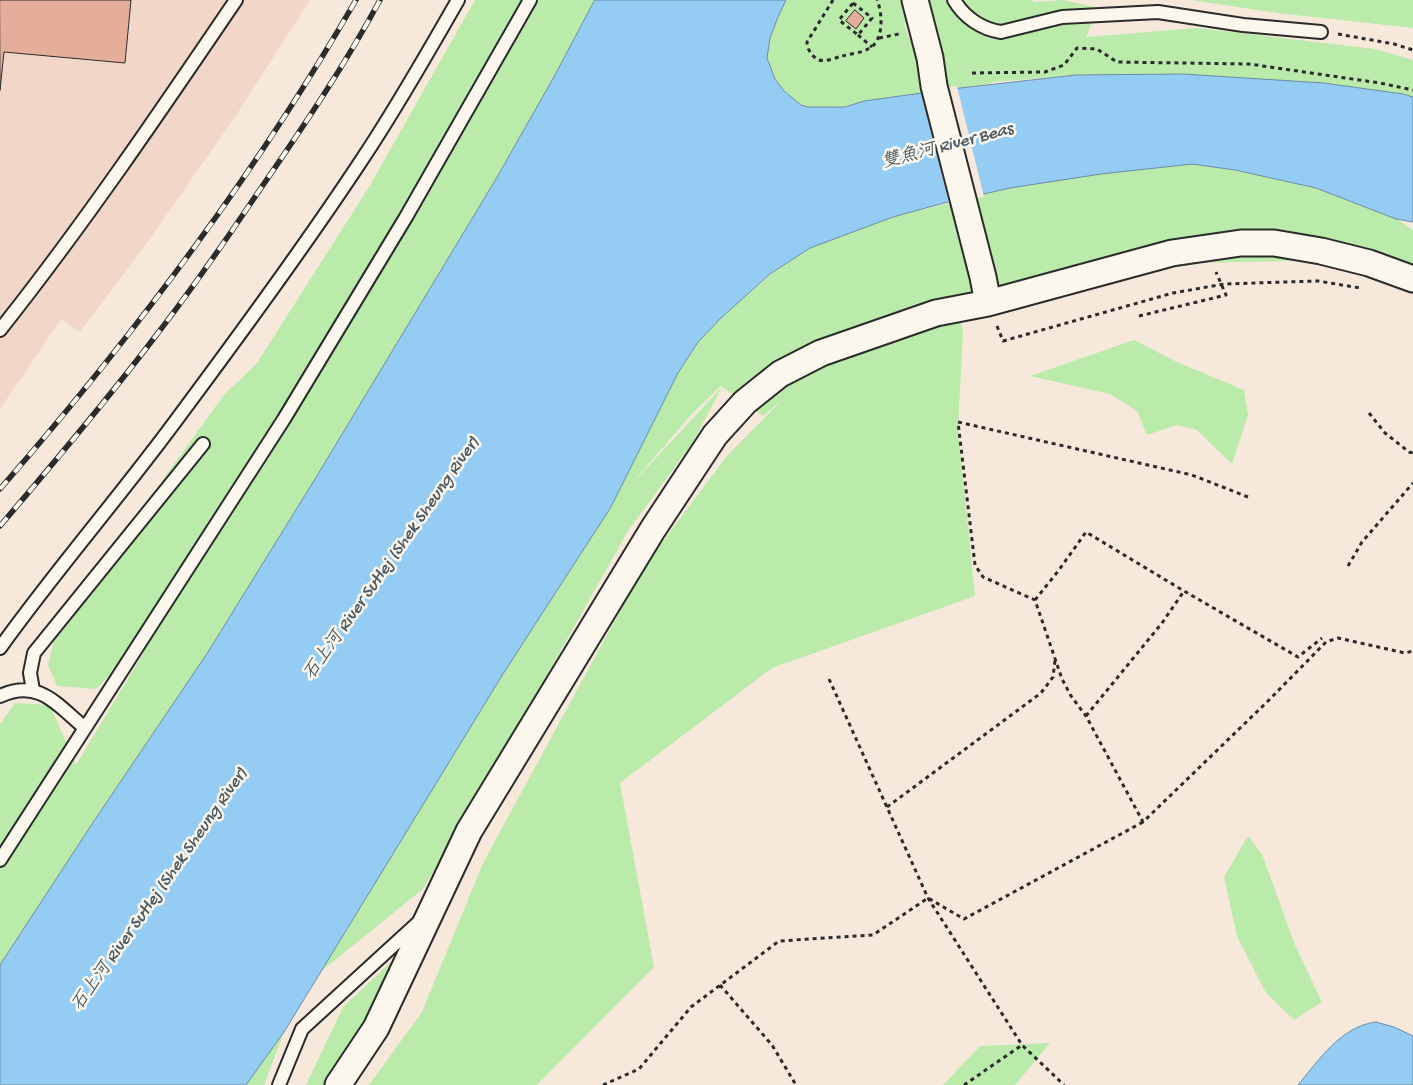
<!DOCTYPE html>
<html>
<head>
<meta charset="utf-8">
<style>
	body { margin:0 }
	canvas { display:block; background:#f7e8dc }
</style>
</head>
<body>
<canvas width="1413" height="1085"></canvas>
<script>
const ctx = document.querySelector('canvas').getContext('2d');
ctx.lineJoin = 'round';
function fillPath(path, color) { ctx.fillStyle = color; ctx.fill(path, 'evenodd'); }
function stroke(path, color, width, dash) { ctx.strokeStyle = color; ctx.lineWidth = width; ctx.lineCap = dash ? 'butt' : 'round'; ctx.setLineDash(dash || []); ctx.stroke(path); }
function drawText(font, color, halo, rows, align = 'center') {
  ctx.font = font + ' "Gochi Hand","LXGW WenKai TC",sans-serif'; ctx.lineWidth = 5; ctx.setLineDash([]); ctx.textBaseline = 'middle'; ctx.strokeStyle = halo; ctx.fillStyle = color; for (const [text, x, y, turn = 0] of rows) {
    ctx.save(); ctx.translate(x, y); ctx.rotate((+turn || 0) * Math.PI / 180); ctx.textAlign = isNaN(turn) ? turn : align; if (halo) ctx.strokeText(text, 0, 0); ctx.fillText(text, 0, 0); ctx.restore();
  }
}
const built = new Path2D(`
	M 0,0 L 310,0 L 235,117 L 142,250 L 80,332 L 61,319 L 0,409 Z`);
const green = new Path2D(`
	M 475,0 L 595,0 L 555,75 L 496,179 L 315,479 L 208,652 L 92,824 L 0,965 L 0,724 L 15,703 L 50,705 L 76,765 L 144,652 L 140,644 L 96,689 L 57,686 L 48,665 L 57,627 L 223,396 L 257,363 L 369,187 Z
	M 786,0 L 901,0 L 902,10 L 907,20 L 904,23 L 909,39 L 916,46 L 923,0 L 1032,0 L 1034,2 L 1063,0 L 1098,8 L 1086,37 L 1197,28 L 1375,49 L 1413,60 L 1413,97 L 1403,94 L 1067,76 L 993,82 L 989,84 L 864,101 C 834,111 801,115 780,86 C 774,78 768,68 767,58 C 765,39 778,16 786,0 Z
	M 1191,0 L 1413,0 L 1413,28 L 1277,13 Z
	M 1192,164 L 1235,170 L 1316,188 L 1396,219 L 1413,230 L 1413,270 L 1303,254 L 1290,261 L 1200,263 L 1003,298 L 959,313 L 963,333 L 958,429 L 975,596 L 772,668 L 620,783 L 654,967 L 537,1085 L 369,1085 L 422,1012 L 483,863 L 645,565 L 727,456 L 783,399 L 763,416 L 722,387 L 693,442 L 628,531 L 484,787 L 423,889 L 319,973 L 503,674 L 611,507 L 678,373 L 698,342 L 721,318 L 770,275 L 810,248 L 893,217 L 1010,188 L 1101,174 ZM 722,385 L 722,387 L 628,488 L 691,415 Z
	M 1134,340 L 1177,362 L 1244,390 L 1248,415 L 1232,464 L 1197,430 L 1177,425 L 1147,435 L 1137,411 L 1110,394 L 1030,376 Z
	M 1248,836 L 1262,854 L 1295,945 L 1322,1002 L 1294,1020 L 1266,993 L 1237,936 L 1224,877 Z
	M 405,949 L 367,1020 L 324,1085 L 306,1085 L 343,1007 Z
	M 284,1032 L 264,1085 L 246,1085 Z
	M 1050,1043 L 1015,1085 L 943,1085 L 980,1046 Z`);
const water = new Path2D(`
	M 595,0 L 786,0 L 778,17 L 770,38 L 767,58 L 775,79 L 784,91 L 801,105 L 808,107 L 845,107 L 864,101 L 951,89 L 1076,75 L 1183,74 L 1324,83 L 1403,94 L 1413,97 L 1413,222 L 1396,219 L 1316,188 L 1235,170 L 1192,164 L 1101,174 L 1010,188 L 944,203 L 893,217 L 810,248 L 770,274 L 721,318 L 698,342 L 678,373 L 611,507 L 503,674 L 284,1032 L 246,1085 L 0,1085 L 0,965 L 92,824 L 208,652 L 315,479 L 496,179 L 555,75 Z
	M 1376,1022 L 1394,1027 L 1413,1036 L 1413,1085 L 1298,1085 C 1319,1060 1341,1026 1376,1022 Z`);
const pier = new Path2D(`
	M 957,86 L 984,197 L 949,205 L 922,91 Z`);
const building = new Path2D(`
	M 0,0 L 131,0 L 125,63 L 4,52 L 0,90 Z
	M 855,10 L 864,18 L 856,29 L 846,21 Z`);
const path = new Path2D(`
	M 833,0 L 807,42 C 807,49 812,57 819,60 C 826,62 835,58 842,56 C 850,54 861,53 868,49 C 884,42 883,14 877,0
	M 853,3 L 872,18 L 858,35 L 839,20 Z
	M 1338,34 L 1394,44 L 1413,50
	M 858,35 L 872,47
	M 879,38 L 899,34
	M 972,73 L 1045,72 L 1064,65 L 1077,48 L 1097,49 L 1117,62 L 1249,64 L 1380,83 L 1413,90
	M 1139,316 L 1226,295 L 1216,272
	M 997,326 L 1003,341 L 1173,293 L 1224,284 L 1318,281 L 1360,288
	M 1369,413 L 1385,433 L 1409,452 L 1413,453
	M 1248,497 L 1192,475 L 958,422 L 975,565 L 983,577 L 1035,600 L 1062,679 L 1071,696 L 1086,716 L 1143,822 L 1268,701 L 1326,642 L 1338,638 L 1405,653 L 1413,651
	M 1348,566 L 1362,542 L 1413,483
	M 1035,600 L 1059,570 L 1086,532 L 1184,591 L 1298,657 L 1322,638
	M 829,679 L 928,898 L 1022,1045 L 1064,1085
	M 1086,716 L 1162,623 L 1184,591
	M 887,807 L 1041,693 L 1053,677 L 1055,661
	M 720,985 L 772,1045 L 796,1085
	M 603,1085 L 639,1069 L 691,1007 L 779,941 L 873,935 L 928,898 L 964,919 L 1143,822
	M 964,1085 L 1022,1045`);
const lane = new Path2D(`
	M 954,0 C 964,17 981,29 1001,32 L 1062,17 L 1158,12 L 1243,25 L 1321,32
	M 0,330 C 84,224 160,112 236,0
	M 0,648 C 58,567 124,492 183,411 C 244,329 305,246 361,161 C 396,109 427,54 458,0
	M 33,690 L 30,673 L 34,653 L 203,444
	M 0,696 C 39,678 57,705 85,728
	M 0,860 L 284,419 L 406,217 L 530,0
	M 279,1085 L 302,1029 L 420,921`);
const street = new Path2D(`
	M 915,0 L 930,58 L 934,86 L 983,277 L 988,303
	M 338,1085 L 376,1028 L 469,831 L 653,529 L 715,435 L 745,402 L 780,374 L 821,353 L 936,313 L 988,303 L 1172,253 L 1241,243 L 1274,243 L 1321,251 L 1369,263 L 1413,279`);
const rail = new Path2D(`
	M 0,489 C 133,337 255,175 356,0
	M 0,526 C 52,465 103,405 151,342 C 190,292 226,240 261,188 C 303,127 345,65 380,0`);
const waterNames = [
	["雙魚河 River Beas",948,147,-15],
	["石上河 River Sutlej (Shek Sheung River)",393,559,-55],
	["石上河 River Sutlej (Shek Sheung River)",161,890,-55]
];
fillPath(built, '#f2d7c8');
fillPath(green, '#baebab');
fillPath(water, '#95ccf4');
stroke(water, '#6b8ca4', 1);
fillPath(pier, '#f7e8dc');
fillPath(building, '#e5ae9b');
stroke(building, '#2b2b2b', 1);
stroke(lane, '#2b2b2b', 16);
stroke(street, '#2b2b2b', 29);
stroke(path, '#2b2b2b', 3, [4, 4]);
stroke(lane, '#fbf7ec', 12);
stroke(street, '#fbf7ec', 25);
stroke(rail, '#2b2b2b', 5.5);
stroke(rail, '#fbf7ec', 4, [11]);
drawText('italic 18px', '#4b5b67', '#fbf7ec', waterNames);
</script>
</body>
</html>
